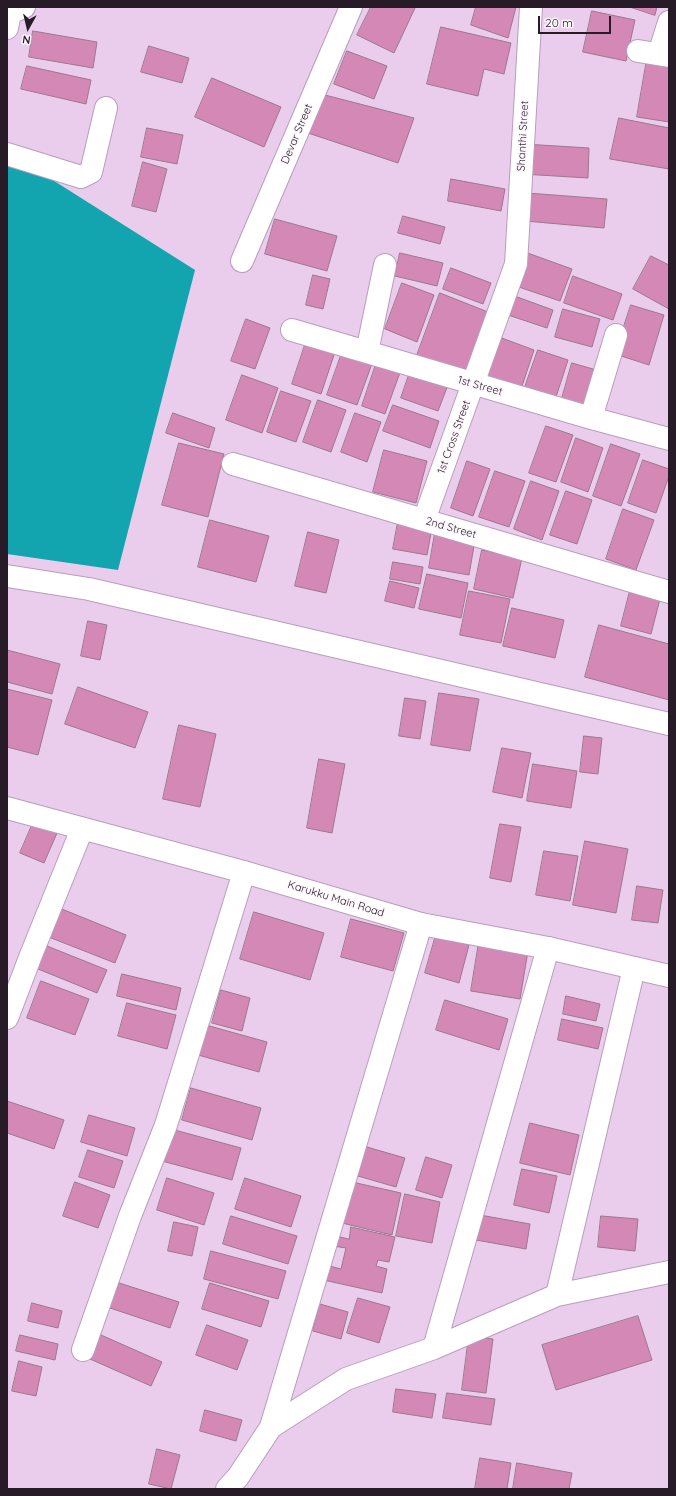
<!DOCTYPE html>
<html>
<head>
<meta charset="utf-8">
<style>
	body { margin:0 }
	#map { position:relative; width:676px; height:1496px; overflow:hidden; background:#eacded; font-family:Quicksand,sans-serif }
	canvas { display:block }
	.frame { position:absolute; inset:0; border:8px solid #261b27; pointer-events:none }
	.north { position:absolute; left:8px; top:8px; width:40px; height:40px; -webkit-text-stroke:3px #fdf7fd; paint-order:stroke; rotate:188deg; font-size:11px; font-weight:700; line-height:16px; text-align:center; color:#261b27 }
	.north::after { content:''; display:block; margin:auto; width:14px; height:18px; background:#261b27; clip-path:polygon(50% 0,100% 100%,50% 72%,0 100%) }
	.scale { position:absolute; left:538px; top:16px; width:73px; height:18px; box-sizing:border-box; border:2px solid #261b27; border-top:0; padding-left:5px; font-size:12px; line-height:14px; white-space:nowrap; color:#261b27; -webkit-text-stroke:3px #fdf7fd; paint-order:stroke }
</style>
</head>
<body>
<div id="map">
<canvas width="676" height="1496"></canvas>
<div class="frame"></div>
<div class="north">N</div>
<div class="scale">20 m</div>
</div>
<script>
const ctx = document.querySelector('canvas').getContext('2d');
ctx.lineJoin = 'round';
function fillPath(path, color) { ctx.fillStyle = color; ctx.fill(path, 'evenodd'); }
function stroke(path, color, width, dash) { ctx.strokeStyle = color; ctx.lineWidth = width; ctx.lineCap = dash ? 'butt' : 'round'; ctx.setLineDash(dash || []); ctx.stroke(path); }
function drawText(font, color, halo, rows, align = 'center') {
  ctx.font = font + ' Quicksand,sans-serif'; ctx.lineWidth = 3; ctx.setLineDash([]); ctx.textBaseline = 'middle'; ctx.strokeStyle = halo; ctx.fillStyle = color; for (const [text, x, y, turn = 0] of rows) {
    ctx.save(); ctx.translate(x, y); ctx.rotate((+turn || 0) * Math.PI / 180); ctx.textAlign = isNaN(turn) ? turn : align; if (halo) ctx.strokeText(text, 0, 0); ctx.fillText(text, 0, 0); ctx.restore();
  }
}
const water = new Path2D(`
	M 7,160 L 21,160 L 195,270 L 118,570 L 7,554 Z`);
const building = new Path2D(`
	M 371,7 L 412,7 L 415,8 L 394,53 L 357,35 Z
	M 476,7 L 516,7 L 508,38 L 471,25 Z
	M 630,7 L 657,7 L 655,15 Z
	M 592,11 L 635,20 L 626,61 L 583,52 Z
	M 441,27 L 511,43 L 504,74 L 484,69 L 478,96 L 427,84 Z
	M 33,31 L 97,42 L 93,68 L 29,57 Z
	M 149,46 L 189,58 L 182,83 L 141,72 Z
	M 347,51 L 387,66 L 374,99 L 334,84 Z
	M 647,59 L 669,63 L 669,122 L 637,117 Z
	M 27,66 L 91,80 L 86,104 L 21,89 Z
	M 212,78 L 281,107 L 264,147 L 195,117 Z
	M 325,95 L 414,118 L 398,163 L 308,133 Z
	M 619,118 L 669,128 L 669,169 L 610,159 Z
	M 147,128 L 183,135 L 177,164 L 141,157 Z
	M 524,144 L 589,148 L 588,178 L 522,174 Z
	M 143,162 L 167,169 L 156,212 L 132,206 Z
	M 451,179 L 505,189 L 501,211 L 448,201 Z
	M 527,193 L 607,199 L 604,228 L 525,221 Z
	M 403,216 L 445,227 L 440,244 L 398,233 Z
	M 275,219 L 337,236 L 327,271 L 265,254 Z
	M 522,251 L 572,269 L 560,301 L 510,284 Z
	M 400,253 L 443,263 L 437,286 L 395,276 Z
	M 651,256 L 669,265 L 669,309 L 633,289 Z
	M 451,268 L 491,283 L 483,304 L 443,289 Z
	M 313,275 L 330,279 L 323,309 L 306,305 Z
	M 573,276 L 622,294 L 613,320 L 564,303 Z
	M 402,283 L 434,295 L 417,342 L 385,329 Z
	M 440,293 L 488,312 L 464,376 L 416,358 Z
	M 509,294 L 553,310 L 547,328 L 502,313 Z
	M 631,305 L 664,315 L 649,365 L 615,354 Z
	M 563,309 L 600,319 L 592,347 L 555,337 Z
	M 246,319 L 270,328 L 255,369 L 231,361 Z
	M 499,337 L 534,350 L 521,389 L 485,377 Z
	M 306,342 L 335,352 L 321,394 L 292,384 Z
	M 343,350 L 373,361 L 357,405 L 327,395 Z
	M 538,350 L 568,360 L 556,397 L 525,387 Z
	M 378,358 L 402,367 L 385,414 L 362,406 Z
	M 572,363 L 600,371 L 589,410 L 561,402 Z
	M 410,372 L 448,385 L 438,411 L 401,398 Z
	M 242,375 L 278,388 L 262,433 L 226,420 Z
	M 281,391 L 311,401 L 296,442 L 267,432 Z
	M 318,400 L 346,410 L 331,452 L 303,442 Z
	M 393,405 L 439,421 L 430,448 L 383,431 Z
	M 173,413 L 215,428 L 209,448 L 166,433 Z
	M 355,413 L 381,422 L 367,462 L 341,452 Z
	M 546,426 L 573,435 L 556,482 L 529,473 Z
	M 576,438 L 603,448 L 588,492 L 561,482 Z
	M 179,443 L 224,454 L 208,517 L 162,505 Z
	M 611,444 L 640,454 L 621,506 L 593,496 Z
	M 384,450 L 427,461 L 416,503 L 373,492 Z
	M 643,460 L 669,469 L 669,476 L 656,513 L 628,503 Z
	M 467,461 L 490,469 L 473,516 L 451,508 Z
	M 495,471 L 525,481 L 509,527 L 479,517 Z
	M 531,481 L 559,491 L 542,540 L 514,529 Z
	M 566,491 L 592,500 L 577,544 L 550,535 Z
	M 623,509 L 654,520 L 636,570 L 606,559 Z
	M 210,520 L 269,536 L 256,582 L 198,567 Z
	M 398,522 L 432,528 L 427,555 L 393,549 Z
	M 308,532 L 339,540 L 326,593 L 295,586 Z
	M 435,533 L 475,540 L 469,575 L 429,568 Z
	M 482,550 L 522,558 L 513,598 L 474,589 Z
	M 393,562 L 423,567 L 420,584 L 390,579 Z
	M 427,574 L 468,583 L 461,618 L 419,609 Z
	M 390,581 L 419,588 L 414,608 L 385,601 Z
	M 469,591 L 510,599 L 501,643 L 460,635 Z
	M 630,591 L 660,599 L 651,634 L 621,626 Z
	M 512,608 L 564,620 L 555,658 L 503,646 Z
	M 88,621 L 107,625 L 100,660 L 81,656 Z
	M 599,625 L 669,644 L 669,700 L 585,677 Z
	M 7,650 L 60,664 L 52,694 L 7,682 Z
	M 78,687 L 148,712 L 135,748 L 65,724 Z
	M 7,689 L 52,700 L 38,755 L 7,747 Z
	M 439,693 L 479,699 L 470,751 L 431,745 Z
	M 405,698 L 426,701 L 420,739 L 399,736 Z
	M 179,725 L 216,734 L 200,807 L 163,799 Z
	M 584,736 L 602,738 L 598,774 L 580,772 Z
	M 502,748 L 531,753 L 522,798 L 493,792 Z
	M 319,759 L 345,764 L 332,833 L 307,828 Z
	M 533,764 L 577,771 L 571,808 L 527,801 Z
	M 33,823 L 57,833 L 44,863 L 20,853 Z
	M 500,824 L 521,827 L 511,882 L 490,878 Z
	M 585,841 L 628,849 L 616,913 L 573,905 Z
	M 544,851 L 578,856 L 570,901 L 536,895 Z
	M 637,886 L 663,890 L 658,923 L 632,920 Z
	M 52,905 L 126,935 L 115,963 L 41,934 Z
	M 254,912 L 324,933 L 310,980 L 240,959 Z
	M 351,919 L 404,933 L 393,971 L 341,957 Z
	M 436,935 L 469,945 L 459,983 L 425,973 Z
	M 479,942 L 528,951 L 520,999 L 471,991 Z
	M 47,946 L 107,970 L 97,993 L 38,969 Z
	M 122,974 L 181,988 L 176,1010 L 117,996 Z
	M 41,981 L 89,999 L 75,1035 L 27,1018 Z
	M 221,990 L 250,998 L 242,1031 L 212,1023 Z
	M 566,996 L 600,1004 L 596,1021 L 563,1014 Z
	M 445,1000 L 508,1019 L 499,1050 L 436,1030 Z
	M 127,1003 L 176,1015 L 167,1049 L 118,1036 Z
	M 562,1019 L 603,1028 L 598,1049 L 558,1040 Z
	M 206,1025 L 267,1042 L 259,1072 L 198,1055 Z
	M 191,1088 L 261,1108 L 252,1140 L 182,1120 Z
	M 7,1101 L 64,1120 L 54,1149 L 7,1133 Z
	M 89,1115 L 135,1128 L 127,1156 L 81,1142 Z
	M 530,1123 L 579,1135 L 570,1175 L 520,1163 Z
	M 171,1129 L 241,1148 L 232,1180 L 162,1161 Z
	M 360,1145 L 405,1158 L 396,1187 L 351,1174 Z
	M 88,1150 L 123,1161 L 114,1188 L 79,1177 Z
	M 426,1157 L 452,1165 L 442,1198 L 416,1190 Z
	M 522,1169 L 557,1176 L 549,1213 L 514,1205 Z
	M 167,1178 L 214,1193 L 204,1225 L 157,1210 Z
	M 245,1178 L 301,1196 L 291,1227 L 235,1209 Z
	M 75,1182 L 110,1195 L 98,1228 L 63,1216 Z
	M 352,1182 L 401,1193 L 392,1235 L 342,1223 Z
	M 405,1194 L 440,1202 L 432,1243 L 396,1236 Z
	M 480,1215 L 530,1224 L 526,1249 L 476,1240 Z
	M 231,1216 L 297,1236 L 288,1264 L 223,1244 Z
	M 601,1216 L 638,1219 L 635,1251 L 598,1247 Z
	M 174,1222 L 198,1227 L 192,1256 L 168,1251 Z
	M 351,1227 L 395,1237 L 389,1262 L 378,1260 L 376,1266 L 387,1269 L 382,1293 L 319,1279 L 322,1264 L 341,1269 L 346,1248 L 333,1246 L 335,1236 L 349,1239 Z
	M 211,1251 L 286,1271 L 278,1299 L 204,1279 Z
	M 116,1282 L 179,1302 L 170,1328 L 107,1307 Z
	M 210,1283 L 269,1301 L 261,1327 L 202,1309 Z
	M 358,1298 L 390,1307 L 379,1343 L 347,1333 Z
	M 32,1303 L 62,1311 L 58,1328 L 28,1321 Z
	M 320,1304 L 348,1312 L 341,1339 L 313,1331 Z
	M 638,1316 L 652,1360 L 556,1390 L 542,1345 Z
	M 207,1325 L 248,1340 L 237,1370 L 196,1355 Z
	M 20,1335 L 58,1344 L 55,1360 L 16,1351 Z
	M 101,1335 L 162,1362 L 151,1386 L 90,1359 Z
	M 469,1336 L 493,1339 L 486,1393 L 462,1390 Z
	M 19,1361 L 42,1367 L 36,1396 L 12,1391 Z
	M 396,1389 L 436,1394 L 432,1418 L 393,1412 Z
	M 447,1393 L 495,1399 L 491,1425 L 443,1418 Z
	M 205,1410 L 242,1420 L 236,1441 L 200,1431 Z
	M 157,1449 L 180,1455 L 171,1489 L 149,1484 Z
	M 480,1458 L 511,1463 L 507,1489 L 475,1489 Z
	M 517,1463 L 572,1473 L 569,1489 L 513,1489 Z`);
const minor = new Path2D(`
	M 7,28 L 10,13 L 24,7
	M 638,51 L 669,56
	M 659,54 L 669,22
	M 7,154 L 81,177 L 91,172 L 106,108
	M 242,261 L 351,7
	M 292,330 L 591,418 L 669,439
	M 367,352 L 385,265
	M 591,418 L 616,335
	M 233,464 L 669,592
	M 424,520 L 516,264 L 531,7
	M 7,576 L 89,589 L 669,724
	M 7,1018 L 31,955 L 82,829
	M 557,1295 L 634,968
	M 434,1348 L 548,948
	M 83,1350 L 130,1216 L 166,1125 L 244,872
	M 271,1427 L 421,924
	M 227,1489 L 238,1477 L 271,1427 L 346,1379 L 434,1348 L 557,1295 L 669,1272`);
const major = new Path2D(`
	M 7,808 L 244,872 L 421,924 L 548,948 L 669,976`);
const streetNames = [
	["Devar Street",297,134,-67],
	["Shanthi Street",523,136,-87],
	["1st Street",480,386,16],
	["1st Cross Street",454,437,-70],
	["2nd Street",451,528,16],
	["Karukku Main Road",336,899,17]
];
fillPath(water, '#12a4af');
fillPath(building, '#d488b6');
stroke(building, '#9c778c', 1);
stroke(minor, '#b99dbc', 24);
stroke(major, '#b99dbc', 24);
stroke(minor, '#fff', 22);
stroke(major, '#fff', 22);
drawText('11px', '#261b27', '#fdf7fd', streetNames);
</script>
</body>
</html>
